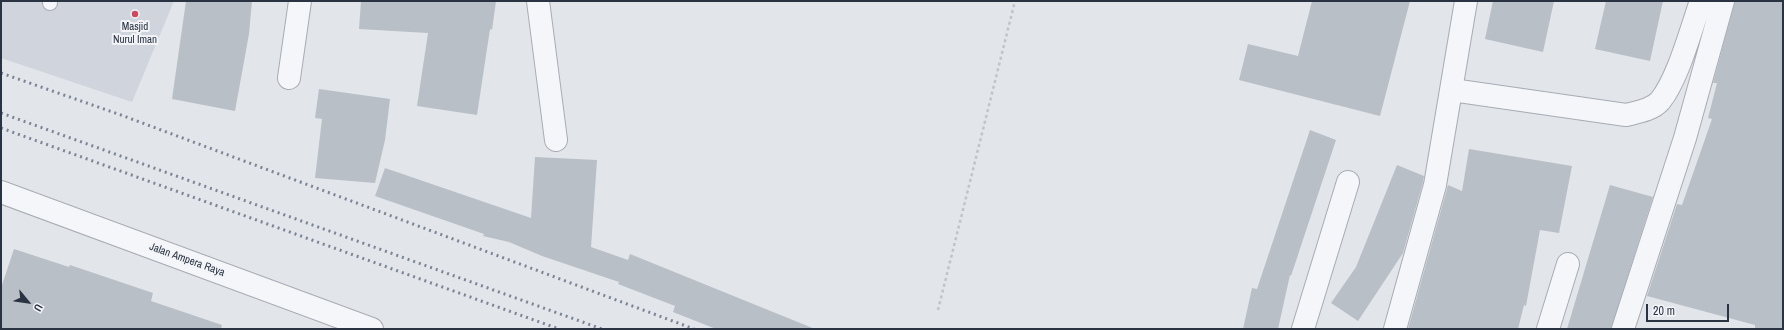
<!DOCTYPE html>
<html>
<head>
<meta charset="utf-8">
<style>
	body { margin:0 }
	#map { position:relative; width:1784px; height:330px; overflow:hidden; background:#e2e5ea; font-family:"Archivo Narrow",sans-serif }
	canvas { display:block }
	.frame { position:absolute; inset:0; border:2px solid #2a3342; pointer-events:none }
	.north { position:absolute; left:8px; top:282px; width:40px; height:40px; -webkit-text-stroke:3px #f2f4f8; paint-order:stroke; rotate:119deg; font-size:11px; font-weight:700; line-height:16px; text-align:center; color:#2a3342 }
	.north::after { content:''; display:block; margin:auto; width:14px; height:18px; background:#2a3342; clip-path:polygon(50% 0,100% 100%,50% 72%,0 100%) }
	.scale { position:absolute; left:1646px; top:304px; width:83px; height:18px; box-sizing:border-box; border:2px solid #2a3342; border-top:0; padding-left:5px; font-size:12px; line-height:14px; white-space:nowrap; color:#2a3342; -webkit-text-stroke:3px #f2f4f8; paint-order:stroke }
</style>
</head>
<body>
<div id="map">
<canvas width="1784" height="330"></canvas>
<div class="frame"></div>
<div class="north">U</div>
<div class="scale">20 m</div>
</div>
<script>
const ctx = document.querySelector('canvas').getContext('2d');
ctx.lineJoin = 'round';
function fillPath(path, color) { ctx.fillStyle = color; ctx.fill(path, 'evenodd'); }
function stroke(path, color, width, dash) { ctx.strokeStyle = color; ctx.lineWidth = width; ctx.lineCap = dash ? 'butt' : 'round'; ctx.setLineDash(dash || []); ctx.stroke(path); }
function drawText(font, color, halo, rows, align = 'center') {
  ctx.font = font + ' "Archivo Narrow",sans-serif'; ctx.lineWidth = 4; ctx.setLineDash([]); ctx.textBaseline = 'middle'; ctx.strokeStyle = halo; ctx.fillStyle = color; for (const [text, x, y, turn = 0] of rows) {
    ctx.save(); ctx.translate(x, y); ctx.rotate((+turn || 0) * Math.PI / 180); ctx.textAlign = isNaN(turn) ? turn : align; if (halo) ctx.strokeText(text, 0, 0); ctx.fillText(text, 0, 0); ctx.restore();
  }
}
const built = new Path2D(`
	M 1,1 L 174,1 L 132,102 L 1,58 Z`);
const building = new Path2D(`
	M 186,1 L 252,1 L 249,34 L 235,111 L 172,99 Z
	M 361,1 L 496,1 L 492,30 L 490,29 L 477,115 L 417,106 L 428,33 L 359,29 Z
	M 1312,1 L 1410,1 L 1380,116 L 1239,80 L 1248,44 L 1298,56 Z
	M 1493,1 L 1554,1 L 1543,52 L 1485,39 Z
	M 1606,1 L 1663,1 L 1650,61 L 1595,49 Z
	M 1735,1 L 1783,1 L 1783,329 L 1755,329 L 1755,325 L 1647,296 L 1677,204 L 1682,205 L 1712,119 L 1708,118 L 1717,83 L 1713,83 Z
	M 319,89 L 390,99 L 385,140 L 375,183 L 315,178 L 322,119 L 315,118 Z
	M 1310,130 L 1336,140 L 1291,276 L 1290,275 L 1278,329 L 1243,329 L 1252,288 L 1257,289 Z
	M 1469,149 L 1572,166 L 1559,233 L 1540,230 L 1526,306 L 1524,305 L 1518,329 L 1408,329 L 1448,185 L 1462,191 Z
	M 535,157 L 597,160 L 591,247 L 628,260 L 630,254 L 815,329 L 716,329 L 673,312 L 675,306 L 618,284 L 619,282 L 542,256 L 509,242 L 483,236 L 484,234 L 375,196 L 385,168 L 531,218 Z
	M 1397,165 L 1424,176 L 1423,182 L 1403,253 L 1358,321 L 1331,303 L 1356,267 Z
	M 1610,185 L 1653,197 L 1611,329 L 1567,329 Z
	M 14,249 L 69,267 L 70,265 L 153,293 L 151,301 L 222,325 L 221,329 L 1,329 L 1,288 Z`);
const path = new Path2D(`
	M 938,310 L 1015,1`);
const lane = new Path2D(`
	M 50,3 L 50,1`);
const street = new Path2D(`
	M 538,1 L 556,140
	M 289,78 L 300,1
	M 1452,90 L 1626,115 C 1638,112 1652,110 1660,101 C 1678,79 1691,29 1701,1
	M 1,192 L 372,329
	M 1303,329 L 1348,182
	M 1395,329 L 1435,185 L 1466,1
	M 1548,329 L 1568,264
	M 1623,329 L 1685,138 L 1723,1`);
const rail = new Path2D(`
	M 1,73 L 121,115 L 694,329
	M 1,113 L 602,329
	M 1,128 L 559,329`);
const markers = [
	[135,14,4,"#cd4a5e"]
];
const poiNames = [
	["Masjid",135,27],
	["Nurul Iman",135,40]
];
const streetNames = [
	["Jalan Ampera Raya",187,260,20]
];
fillPath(built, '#d0d4dc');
fillPath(building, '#b9bfc7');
stroke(lane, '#a7acb4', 16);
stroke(street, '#a7acb4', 24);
stroke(path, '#c0c3c9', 2.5, [3, 3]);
stroke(lane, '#f5f6f9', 14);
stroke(street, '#f5f6f9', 22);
stroke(rail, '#7c8594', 3, [2, 4]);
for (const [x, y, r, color] of markers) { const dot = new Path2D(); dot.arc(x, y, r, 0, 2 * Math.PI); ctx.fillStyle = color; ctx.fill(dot); stroke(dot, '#f2f4f8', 1.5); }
drawText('11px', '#2a3342', '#f2f4f8', poiNames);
drawText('11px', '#2a3342', '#f2f4f8', streetNames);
</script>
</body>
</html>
